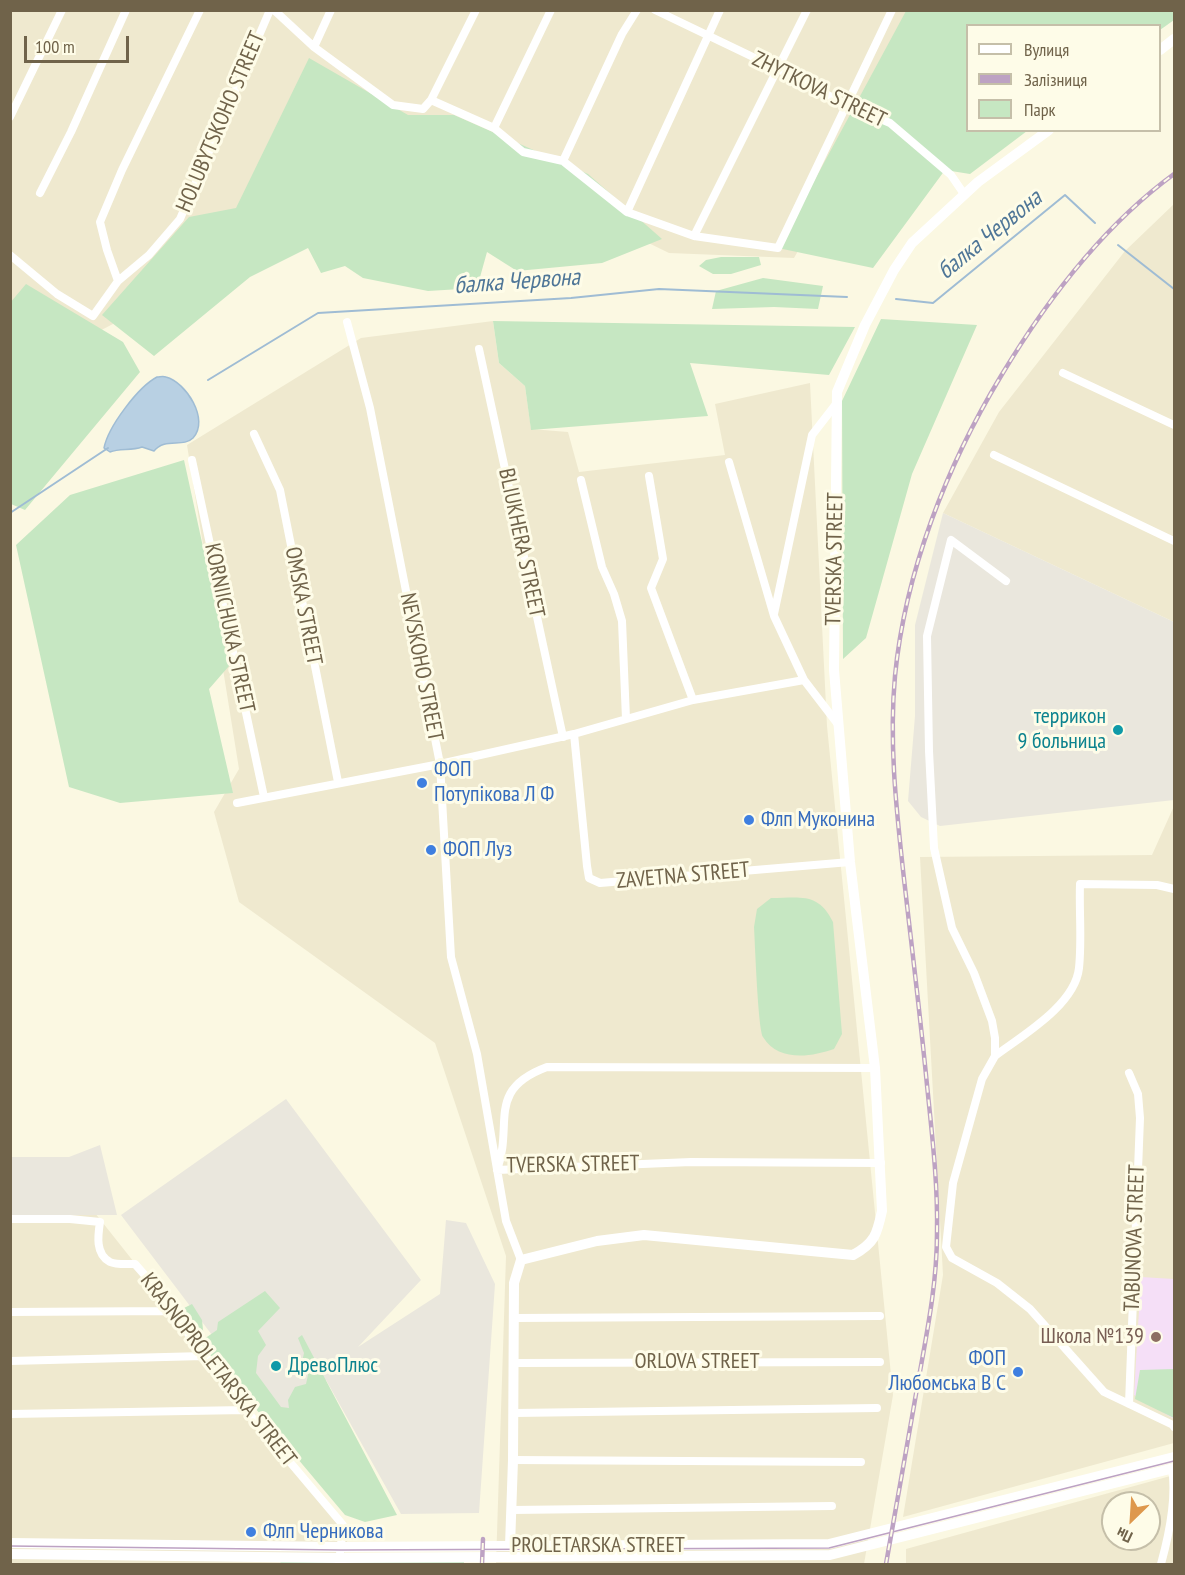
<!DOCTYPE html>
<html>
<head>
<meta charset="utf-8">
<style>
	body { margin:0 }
	#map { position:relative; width:1185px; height:1575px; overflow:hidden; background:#fbf8e2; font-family:"PT Sans Narrow",sans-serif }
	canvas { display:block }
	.frame { position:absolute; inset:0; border:12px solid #70634a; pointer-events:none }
	.legend { position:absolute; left:966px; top:24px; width:195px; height:108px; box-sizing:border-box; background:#fefce8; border:2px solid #c5bfa9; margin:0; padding:8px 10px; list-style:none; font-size:18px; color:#70634a }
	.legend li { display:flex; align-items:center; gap:12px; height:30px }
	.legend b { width:30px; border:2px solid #c5bfa9 }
	.north { position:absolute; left:1101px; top:1491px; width:60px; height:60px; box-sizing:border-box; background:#fefce8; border:2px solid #c5bfa9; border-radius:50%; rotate:205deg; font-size:16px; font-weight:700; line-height:24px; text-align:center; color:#70634a }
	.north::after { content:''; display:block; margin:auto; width:21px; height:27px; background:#de984d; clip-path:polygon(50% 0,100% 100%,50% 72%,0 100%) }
	.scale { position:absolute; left:24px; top:36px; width:105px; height:27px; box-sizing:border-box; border:3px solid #70634a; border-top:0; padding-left:8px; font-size:18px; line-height:21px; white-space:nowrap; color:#70634a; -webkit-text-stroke:4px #fefce8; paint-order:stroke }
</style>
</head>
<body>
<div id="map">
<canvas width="1185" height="1575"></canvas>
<div class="frame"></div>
<ul class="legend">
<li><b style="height:8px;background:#fff"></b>Вулиця</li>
<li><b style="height:8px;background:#bda2c3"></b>Залізниця</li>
<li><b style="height:16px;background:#c6e7c2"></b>Парк</li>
</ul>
<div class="north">Пн</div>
<div class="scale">100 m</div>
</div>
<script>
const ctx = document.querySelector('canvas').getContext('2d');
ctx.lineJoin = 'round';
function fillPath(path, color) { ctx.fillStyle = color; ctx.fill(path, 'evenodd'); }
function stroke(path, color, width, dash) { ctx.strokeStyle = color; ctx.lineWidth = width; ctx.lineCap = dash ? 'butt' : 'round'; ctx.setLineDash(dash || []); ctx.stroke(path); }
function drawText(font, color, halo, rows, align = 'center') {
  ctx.font = font + ' "PT Sans Narrow",sans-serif'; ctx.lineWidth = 6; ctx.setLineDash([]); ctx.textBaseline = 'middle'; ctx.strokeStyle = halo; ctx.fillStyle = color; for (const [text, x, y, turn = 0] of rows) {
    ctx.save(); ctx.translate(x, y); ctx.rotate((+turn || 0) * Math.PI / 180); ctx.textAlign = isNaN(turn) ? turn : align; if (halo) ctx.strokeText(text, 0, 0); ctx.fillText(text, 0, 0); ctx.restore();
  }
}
const residential = new Path2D(`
	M 10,11 L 933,11 L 794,258 L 669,253 L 313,79 L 234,260 L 75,344 L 11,302 Z
	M 1174,204 L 1174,622 L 943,513 L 999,412 L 1125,251 Z
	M 493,321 L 499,363 L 525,386 L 531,429 L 568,432 L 579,472 L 725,455 L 715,404 L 810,383 L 827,726 L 893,1395 L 864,1564 L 496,1564 L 506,1256 L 435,1043 L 239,902 L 214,812 L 239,769 L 187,445 L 361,338 Z
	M 1174,806 L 1174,1443 L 903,1517 L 943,1275 L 920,857 L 1152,855 Z
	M 11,1212 L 95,1213 L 349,1533 L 342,1564 L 11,1564 Z
	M 1174,1475 L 1174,1564 L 906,1564 L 906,1549 ZM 1113,1503 L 1149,1503 L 1149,1539 L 1113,1539 Z`);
const industrial = new Path2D(`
	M 943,513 L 1174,622 L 1174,800 L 940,826 L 921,817 L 908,801 L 915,716 L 915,625 Z
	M 286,1099 L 421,1280 L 358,1347 L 440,1294 L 446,1220 L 466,1223 L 495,1284 L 479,1513 L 401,1514 L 326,1380 L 281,1426 L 121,1215 Z
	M 100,1145 L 117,1215 L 11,1215 L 11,1157 L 69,1157 Z`);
const education = new Path2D(`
	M 1141,1277 L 1174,1279 L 1174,1419 L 1134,1395 Z`);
const green = new Path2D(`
	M 906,11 L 1174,11 L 1174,20 L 1160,30 L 1160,26 L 968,26 L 968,130 L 1027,131 L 970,174 L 945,170 L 873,268 L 778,248 Z
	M 309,58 L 408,115 L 454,115 L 588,174 L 662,239 L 602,263 L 517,271 L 487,252 L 477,288 L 428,291 L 363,278 L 345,266 L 321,273 L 308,248 L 250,277 L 154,356 L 102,315 L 189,217 L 236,208 Z
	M 721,257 L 759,257 L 761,265 L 731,274 L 713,274 L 699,266 L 706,260 Z
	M 763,278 L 823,286 L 818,309 L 774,307 L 712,309 L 716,291 Z
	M 26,284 L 123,342 L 140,372 L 25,510 L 11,504 L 10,303 Z
	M 881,319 L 977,325 L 912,474 L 866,638 L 843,659 L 842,401 Z
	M 493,321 L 855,327 L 829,375 L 690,363 L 708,416 L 531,430 L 525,386 L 499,363 Z
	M 184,460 L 229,666 L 209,689 L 233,793 L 120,803 L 69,787 L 16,545 L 70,495 Z
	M 771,898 C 801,898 818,892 833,922 L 842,1034 L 834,1049 C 811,1057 778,1062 763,1037 C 758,1028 755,943 754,927 L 757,909 Z
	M 265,1291 L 280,1308 L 258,1331 L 266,1345 L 258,1356 L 256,1373 L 281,1407 L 289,1408 L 288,1400 L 295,1387 L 306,1384 L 308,1375 L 302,1362 L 304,1353 L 298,1338 L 302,1335 L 397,1515 L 365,1522 L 345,1515 L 186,1326 L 180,1310 L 192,1304 L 202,1320 L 204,1339 L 217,1330 L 218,1322 Z
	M 1174,1369 L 1174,1418 L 1135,1399 L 1140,1370 Z
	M 280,1561 L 464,1562 L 464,1564 L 281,1564 Z`);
const water = new Path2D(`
	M 157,377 C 160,377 163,376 166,377 C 186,382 210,420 193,438 C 183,448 165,437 154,451 L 142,447 C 131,451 120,448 110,452 L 104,448 C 108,427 138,387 157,377 Z`);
const stream = new Path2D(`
	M 1118,245 L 1174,289
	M 896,299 L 933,303 L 1065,195 L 1095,223
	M 208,380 L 318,313 L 571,298 L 659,289 L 847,297
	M 10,513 L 108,448
	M 24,1564 L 25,1564`);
const street = new Path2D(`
	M 274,10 L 314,47 L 393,105 L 423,109 L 431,100 L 494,128 L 523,152 L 563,161 L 627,212 L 694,236 L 778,248 L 892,10
	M 655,10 L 778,69 L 847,105 L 890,123 L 951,175 L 964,194
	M 314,47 L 331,10
	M 431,100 L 476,10
	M 10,117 L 62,10
	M 494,128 L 551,10
	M 563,161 L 622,34 L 637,10
	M 40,193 L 71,132 L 126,10
	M 627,212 L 720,10
	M 694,236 L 807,10
	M 10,255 L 57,294 L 93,316 L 118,281 L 107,250 L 100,222 L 122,170 L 200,10
	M 118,281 L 149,255 L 180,219 L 270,10
	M 347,322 L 370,408 L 440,764 L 451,957 L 477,1054 L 506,1221 L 521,1260
	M 479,349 L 563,737
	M 1063,373 L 1174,425
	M 254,434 L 280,490 L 338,782
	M 994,455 L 1174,541
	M 192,460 L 264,797
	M 729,462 L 774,616 L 804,680
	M 649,476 L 663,559 L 651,588 L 693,700
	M 581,480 L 602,567 L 614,594 L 622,621 L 626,719
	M 1006,581 L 951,540 L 927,636 L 929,751 L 934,848 L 952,928 L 974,973 L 992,1021 L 995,1038 L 995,1056 L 982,1079 L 953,1183 L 946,1247 L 952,1258 L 997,1283 L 1030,1309 L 1104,1392 L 1173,1425 L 1174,1427
	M 774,614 L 812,435 L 836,404
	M 574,734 L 587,866 L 589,878 L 600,883 L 850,862
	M 237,803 L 440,764 L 574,734 L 693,700 L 804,680 L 837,723
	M 995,1056 C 1023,1035 1075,1005 1079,968 C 1082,940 1079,911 1080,884 L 1157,885 L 1174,889
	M 875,1068 L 547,1067 C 485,1090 514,1124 497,1170 L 691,1162 L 881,1163
	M 10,1219 L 70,1219 L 100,1222 C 98,1235 95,1254 110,1262 C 116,1265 128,1264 135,1264 L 163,1296 L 171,1311 L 246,1410 L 343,1525 L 339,1564
	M 10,1312 L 171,1311
	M 515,1318 L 880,1316
	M 10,1361 L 204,1356
	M 514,1363 L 880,1362
	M 1129,1404 L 1140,1118 L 1138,1094 L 1129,1073
	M 514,1413 L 877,1408
	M 10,1414 L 246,1410
	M 513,1460 L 861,1462
	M 512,1510 L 832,1506
	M 1161,1564 C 1169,1535 1177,1499 1172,1469`);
const secondary = new Path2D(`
	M 1160,50 L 1174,39
	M 10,1543 L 342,1547 L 829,1544 L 1174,1457
	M 510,1546 L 513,1460 L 514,1283 L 521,1260 L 597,1241 L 644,1235 L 853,1255 C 875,1243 877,1234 882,1211 L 875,1068 L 850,862 L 834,670 L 837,392 L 865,325 L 894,270 L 912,243 L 978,182 L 1049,130
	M 10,1554 L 340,1558 L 830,1555 L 1174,1468`);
const tram = new Path2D(`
	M 10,1546 L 341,1550 L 829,1548 L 1174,1461`);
const rail = new Path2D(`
	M 482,1564 L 483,1539
	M 886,1564 C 896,1506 907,1447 917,1388 C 926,1337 937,1286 937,1233 C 938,1184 932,1134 927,1085 C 920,1013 911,941 903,870 C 896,806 889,741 895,676 C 905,572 947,465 1001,376 C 1046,301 1103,226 1174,174`);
const markers = [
	[1118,730,6,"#0f9aa8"],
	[422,783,6,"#3f7fe0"],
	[749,820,6,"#3f7fe0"],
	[431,850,6,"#3f7fe0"],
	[1156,1337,6,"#8d6e63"],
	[276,1366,6,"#0f9aa8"],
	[1018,1372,6,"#3f7fe0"],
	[251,1532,6,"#3f7fe0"]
];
const streetNames = [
	["ZHYTKOVA STREET",819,90,26],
	["HOLUBYTSKOHO STREET",221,122,-67],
	["BLIUKHERA STREET",521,543,78],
	["TVERSKA STREET",835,559,-89],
	["OMSKA STREET",303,606,79],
	["KORNIICHUKA STREET",229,628,78],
	["NEVSKOHO STREET",421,667,79],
	["ZAVETNA STREET",683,876,-5],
	["TVERSKA STREET",573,1165,-1],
	["TABUNOVA STREET",1135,1238,-88],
	["ORLOVA STREET",697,1362],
	["KRASNOPROLETARSKA STREET",218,1370,52],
	["PROLETARSKA STREET",598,1546]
];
const cultureNames = [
	["террикон",1106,717],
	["9 больница",1106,742],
	["ДревоПлюс",288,1366,"left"]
];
const shopNames = [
	["ФОП",434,770],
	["Потупікова Л Ф",434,795],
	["Флп Муконина",761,820],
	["ФОП Луз",443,850],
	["ФОП",1006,1359,"right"],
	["Любомська В С",1006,1384,"right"],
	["Флп Черникова",263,1532]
];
const educationNames = [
	["Школа №139",1144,1337]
];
const waterNames = [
	["балка Червона",990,235,-39],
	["балка Червона",517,282,-4]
];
fillPath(residential, '#efe9cf');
fillPath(industrial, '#eae7dd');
fillPath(education, '#f5dff7');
fillPath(green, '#c6e7c2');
fillPath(water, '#b8d0e3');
stroke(water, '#9fbcd4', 1.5);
stroke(stream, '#9fbcd4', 2);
stroke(street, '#fff', 8);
stroke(secondary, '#fff', 10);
stroke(tram, '#bda2c3', 1.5);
stroke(rail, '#bda2c3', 4.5);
stroke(rail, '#fefce8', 2, [7]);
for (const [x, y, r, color] of markers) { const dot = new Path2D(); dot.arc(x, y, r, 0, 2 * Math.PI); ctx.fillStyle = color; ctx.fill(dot); stroke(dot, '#fefce8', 2); }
drawText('22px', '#70634a', '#fefce8', streetNames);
drawText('22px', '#0d838f', '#fefce8', cultureNames, 'right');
drawText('22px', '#366cbe', '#fefce8', shopNames, 'left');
drawText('22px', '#785e54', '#fefce8', educationNames, 'right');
drawText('italic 24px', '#4f7697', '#fefce8', waterNames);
</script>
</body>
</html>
